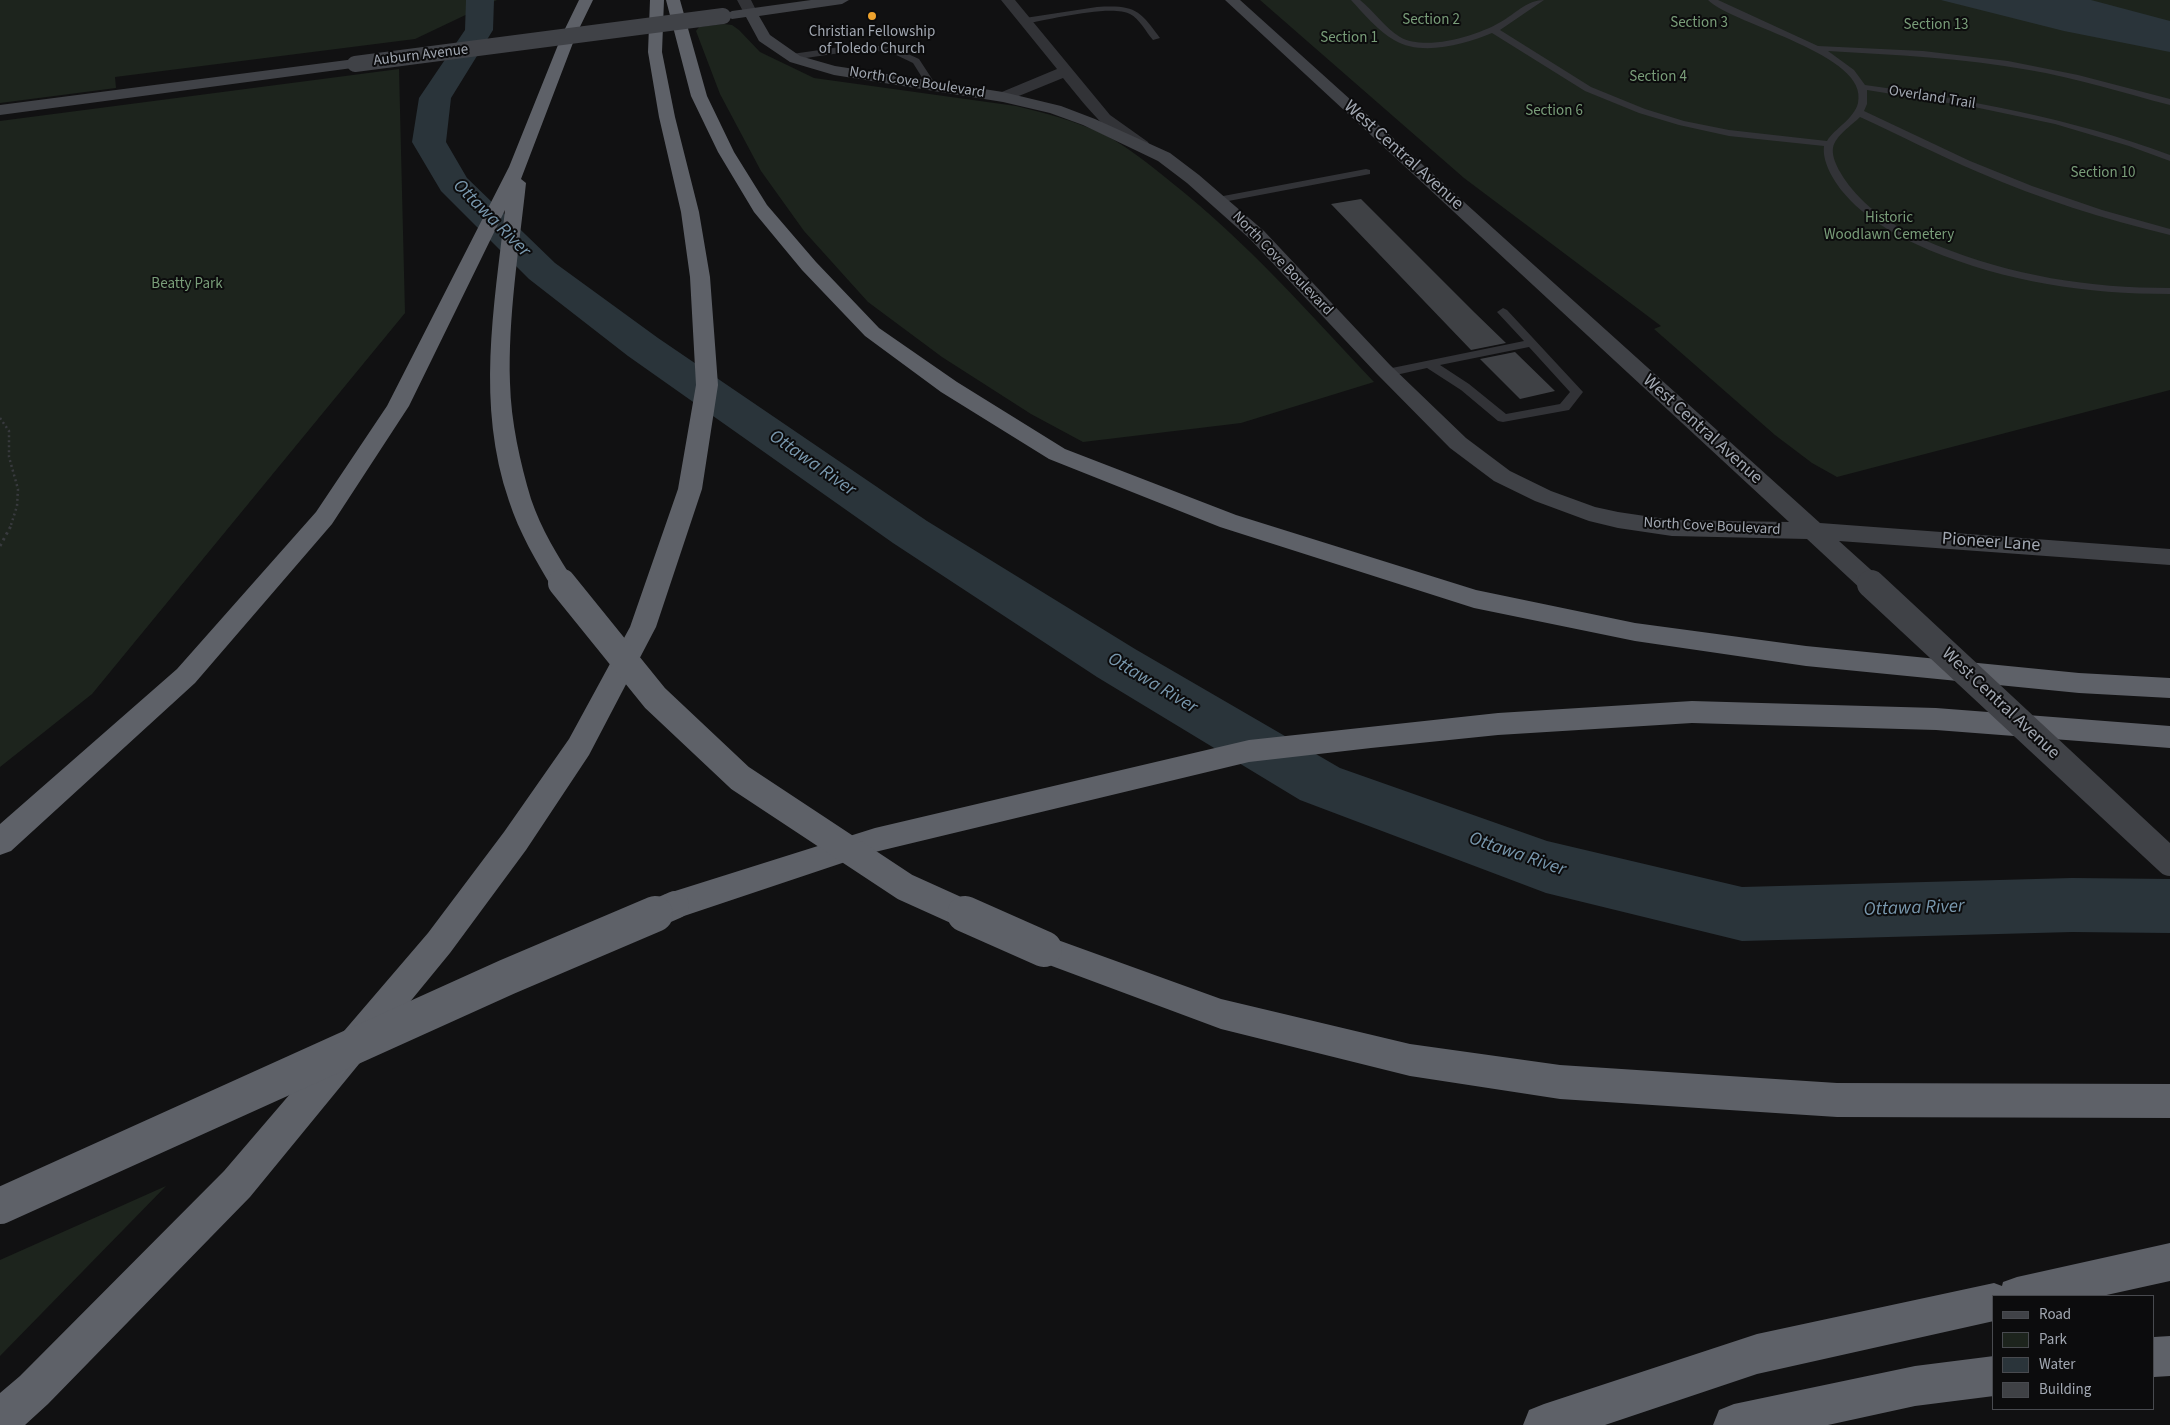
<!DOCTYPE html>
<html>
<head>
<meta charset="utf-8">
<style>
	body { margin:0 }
	#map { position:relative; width:2170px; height:1425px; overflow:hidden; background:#111112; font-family:"Source Sans 3",sans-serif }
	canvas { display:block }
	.legend { position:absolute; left:1992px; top:1295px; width:162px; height:115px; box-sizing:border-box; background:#0c0c0d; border:1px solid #484a4f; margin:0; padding:6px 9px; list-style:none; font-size:15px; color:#a2a8b2 }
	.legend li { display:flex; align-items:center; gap:10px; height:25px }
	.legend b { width:25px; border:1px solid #484a4f }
</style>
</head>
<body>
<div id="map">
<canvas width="2170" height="1425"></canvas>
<ul class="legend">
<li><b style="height:6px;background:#404247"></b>Road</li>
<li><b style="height:14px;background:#1d241d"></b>Park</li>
<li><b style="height:14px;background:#2a343a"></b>Water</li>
<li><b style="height:14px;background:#3f4145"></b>Building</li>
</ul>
</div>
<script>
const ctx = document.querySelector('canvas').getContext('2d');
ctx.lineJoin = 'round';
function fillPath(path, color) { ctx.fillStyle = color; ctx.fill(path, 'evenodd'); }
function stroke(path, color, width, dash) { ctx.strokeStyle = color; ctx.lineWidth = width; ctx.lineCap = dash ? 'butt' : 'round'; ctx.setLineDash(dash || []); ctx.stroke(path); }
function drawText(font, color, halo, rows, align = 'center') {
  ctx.font = font + ' "Source Sans 3",sans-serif'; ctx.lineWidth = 4; ctx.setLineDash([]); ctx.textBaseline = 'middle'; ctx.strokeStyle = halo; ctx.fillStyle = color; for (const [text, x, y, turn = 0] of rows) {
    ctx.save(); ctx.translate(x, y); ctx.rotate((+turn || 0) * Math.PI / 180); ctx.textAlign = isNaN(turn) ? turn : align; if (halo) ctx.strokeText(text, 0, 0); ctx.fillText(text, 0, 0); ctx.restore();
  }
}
const green = new Path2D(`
	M 0,0 L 497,0 L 415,39 L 115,77 L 116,88 L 0,103 Z
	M 1260,0 L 2170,0 L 2170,390 L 1837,477 L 1812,463 L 1775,435 L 1654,329 L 1661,326 L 1464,178 Z
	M 724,24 L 732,25 L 739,30 L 760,52 L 814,78 L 1016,106 C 1045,113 1076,121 1103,134 C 1127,146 1150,165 1171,182 C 1246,241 1309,313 1374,382 L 1241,423 L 1083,442 L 1031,414 L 942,357 L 868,302 L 804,231 L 761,171 L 720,94 L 696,31 L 699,27 Z
	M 399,69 L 405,313 L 92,694 L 0,767 L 0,121 Z
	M 166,1186 L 0,1356 L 0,1260 Z`);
const water = new Path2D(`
	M 1941,0 L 2091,0 L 2170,21 L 2170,52 L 2064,31 Z`);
const river = new Path2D(`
	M 466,0 L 494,0 L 493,30 L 451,98 L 446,142 L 467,178 L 555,263 L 658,338 L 927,521 L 1135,649 L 1340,768 L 1547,841 L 1742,887 L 2072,878 L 2170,879 L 2170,933 L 2072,932 L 1742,941 L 1546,893 L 1300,800 L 1097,677 L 893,543 L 628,356 L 529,279 L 441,191 L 412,142 L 419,98 L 465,30 Z`);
const building = new Path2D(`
	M 1361,199 L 1474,312 L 1506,343 L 1471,350 L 1331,204 Z
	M 1515,352 L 1555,391 L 1520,399 L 1480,359 Z`);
const pathFar1 = new Path2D(`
	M 0,418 L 9,431 L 9,457 L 18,489 L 17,506 L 11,525`);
const path = new Path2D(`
	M 0,546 L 12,524`);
const lane = new Path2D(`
	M 1351,0 L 1360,0 C 1374,11 1385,28 1400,37 C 1426,52 1481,35 1504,20 C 1517,12 1528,0 1544,0 L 1500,30 L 1591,87 L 1645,109 L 1684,121 L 1729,130 L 1827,141 C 1835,128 1854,119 1858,103 C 1870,54 1735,26 1708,0 L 1718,0 L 1818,46 L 1923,51 L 2008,61 L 2078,75 L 2170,99 L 2170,105 C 2123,93 2077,78 2029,70 C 1963,58 1895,55 1828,51 L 1854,70 L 1865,85 C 1969,100 2071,118 2170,155 L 2170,161 L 2129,146 L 2055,124 L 1979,108 L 1867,90 L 1867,104 L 1864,111 L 1970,161 L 2032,186 L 2102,210 L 2170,229 L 2170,235 C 2104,219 2040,199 1978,172 C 1938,155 1899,135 1860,117 C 1852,125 1835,136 1833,148 C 1831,161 1844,179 1852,189 C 1873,215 1905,232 1936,245 C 2012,276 2089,288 2170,288 L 2170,294 C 2086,294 2007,282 1929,250 C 1897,236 1865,219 1842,191 C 1833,179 1822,162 1824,146 L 1729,136 L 1679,125 L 1639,113 L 1585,91 L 1492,33 C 1465,44 1422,57 1394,40 C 1378,31 1363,13 1351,0 Z
	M 1097,7 C 1134,5 1139,9 1160,38 L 1153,40 C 1146,32 1139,18 1130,14 C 1111,4 1047,20 1025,24 L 1021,21 L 1025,18 Z
	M 861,44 L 895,48 L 919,59 L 936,85 L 931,88 L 928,87 L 913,63 L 890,52 L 861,50 L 792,60 L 788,57 L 792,54 Z
	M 1366,169 L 1370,170 L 1370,174 L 1218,203 L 1213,200 L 1218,197 Z
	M 1503,308 L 1507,310 L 1583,392 L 1569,410 L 1503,422 L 1498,421 L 1461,390 L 1427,368 L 1387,377 L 1381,373 L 1387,369 L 1524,341 L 1497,312 ZM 1529,347 L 1570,392 L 1560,404 L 1506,414 L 1469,384 L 1440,365 Z`);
const street = new Path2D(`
	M 737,0 L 751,0 L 757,12 L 755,15 L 745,15 Z
	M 1001,0 L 1015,0 L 1110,115 L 1148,142 L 1150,146 L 1148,150 C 1123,156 1078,96 1063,78 L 1009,100 L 997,100 L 995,97 L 997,94 L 1057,69 Z`);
const secondary = new Path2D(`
	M 811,0 L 849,0 L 842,4 L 759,16 L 770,35 L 800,56 L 835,66 L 1003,92 L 1061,106 L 1095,119 L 1170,153 L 1199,175 L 1264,231 L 1390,365 L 1466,438 L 1510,471 L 1551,491 L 1595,507 L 1618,512 L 1672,520 L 1789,522 L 1225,0 L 1240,0 L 1820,523 L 2170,549 L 2170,565 L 1839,541 L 1880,578 L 1884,584 L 1880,590 L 1871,593 L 1862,590 L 1807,539 L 1672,536 L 1618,528 L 1589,521 L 1535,501 L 1494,481 L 1450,448 L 1376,373 L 1250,239 L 1187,183 L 1158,161 L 1083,125 L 1050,113 L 1003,102 L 834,75 L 790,62 L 759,41 L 746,17 L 732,19 L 725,15 L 732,11 Z
	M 355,59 L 360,61 L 363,64 L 360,67 L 0,115 L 0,105 Z`);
const highway = new Path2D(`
	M 579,0 L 593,0 L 576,35 L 521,179 L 526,183 C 519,249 508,317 510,383 C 511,422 520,462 531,499 C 541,529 558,556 575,583 L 571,589 L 562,592 L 553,589 C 536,561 519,532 509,501 C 476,404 494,309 505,210 L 409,406 L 332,524 L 195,683 L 11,851 L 0,855 L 0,824 L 177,669 L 316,512 L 387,406 L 509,167 L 562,35 Z
	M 650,0 L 664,0 L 662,52 L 675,117 L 699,212 L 710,277 L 718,385 L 702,489 L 656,627 L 589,755 L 526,850 L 450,953 L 250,1197 L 48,1404 L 25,1425 L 0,1425 L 0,1393 L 20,1376 L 224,1171 L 428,933 L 504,832 L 569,739 L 630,627 L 678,489 L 696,385 L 690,277 L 681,212 L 659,117 L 648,52 Z
	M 666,0 L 680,0 L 707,96 L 734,152 L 767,205 L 816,262 L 879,328 L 957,382 L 1065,449 L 1236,515 L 1476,590 L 1635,623 L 1806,646 L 2079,673 L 2170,678 L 2170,698 L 2079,693 L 1806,666 L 1635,641 L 1474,608 L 1220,527 L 1049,459 L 941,392 L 865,336 L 802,270 L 754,212 L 718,152 L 691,96 Z
	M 1692,701 L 1936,708 L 2170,726 L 2170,748 L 1936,730 L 1692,723 L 1498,735 L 1371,748 L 1249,762 L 875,852 L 675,919 L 664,915 L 659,905 L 664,895 L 675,891 L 875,828 L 1249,740 L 1498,713 Z
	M 1044,935 L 1221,999 L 1410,1044 L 1560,1065 L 1837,1083 L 2170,1084 L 2170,1118 L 1837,1117 L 1560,1099 L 1410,1076 L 1221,1029 L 1033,959 L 1028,949 L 1033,939 Z
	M 2170,1243 L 2170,1281 L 2102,1296 L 1994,1296 L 1994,1321 L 1757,1374 L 1605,1425 L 1523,1425 L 1529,1410 L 1544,1404 L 1757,1334 L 1994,1283 L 2002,1286 L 2003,1282 L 2017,1277 Z
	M 2170,1336 L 2170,1376 L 2154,1377 L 2154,1337 Z
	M 1994,1356 L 1994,1396 L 1915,1406 L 1828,1425 L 1713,1425 L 1719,1410 L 1734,1404 L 1915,1366 Z`);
const secondaryBridgeFar1 = new Path2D(`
	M 355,64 L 723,16`);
const secondaryBridge = new Path2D(`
	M 1871,584 L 2170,862`);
const highwayBridgeFar1 = new Path2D(`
	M 562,583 L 655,698 L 740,778 L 905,887 L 967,915
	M 652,915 L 675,905`);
const highwayBridge = new Path2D(`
	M 965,914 L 1044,949
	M 0,1206 L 507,977 L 655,914`);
const markers = [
	[872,16,5,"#eda22d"]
];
const farParknames = [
	["Section 2",1431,21],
	["Section 3",1699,24],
	["Section 13",1936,26],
	["Section 1",1349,39],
	["Section 4",1658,78],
	["Section 6",1554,112],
	["Section 10",2103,174],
	["Historic",1889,219],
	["Woodlawn Cemetery",1889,236],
	["Beatty Park",187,285]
];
const farPoinames = [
	["Christian Fellowship",872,33],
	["of Toledo Church",872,50]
];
const farStreetnames = [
	["Auburn Avenue",421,56,-7],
	["North Cove Boulevard",917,83,9],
	["Overland Trail",1932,98,9],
	["North Cove Boulevard",1282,264,46],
	["North Cove Boulevard",1712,527,3]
];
const streetNames = [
	["West Central Avenue",1403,156,42],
	["West Central Avenue",1702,430,42],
	["Pioneer Lane",1991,543,4],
	["West Central Avenue",2000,704,43]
];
const waterNames = [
	["Ottawa River",491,219,45],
	["Ottawa River",812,464,35],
	["Ottawa River",1152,684,31],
	["Ottawa River",1517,855,19],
	["Ottawa River",1914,909,-2]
];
fillPath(green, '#1d241d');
fillPath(water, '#2a343a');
fillPath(river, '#2a343a');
fillPath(building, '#3f4145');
stroke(pathFar1, '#383a3e', 2.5, [2, 3]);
stroke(path, '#383a3e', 3, [2.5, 4]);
fillPath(lane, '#323337');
fillPath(street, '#323337');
fillPath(secondary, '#404247');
fillPath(highway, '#5e6168');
stroke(secondaryBridgeFar1, '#404247', 16);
stroke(secondaryBridge, '#404247', 28);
stroke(highwayBridgeFar1, '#5e6168', 28);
stroke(highwayBridge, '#5e6168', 36);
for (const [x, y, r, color] of markers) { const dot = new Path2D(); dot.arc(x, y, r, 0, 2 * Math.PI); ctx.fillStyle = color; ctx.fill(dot); stroke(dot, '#0c0c0d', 2); }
drawText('15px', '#799d79', '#0c0c0d', farParknames);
drawText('15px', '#a2a8b2', '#0c0c0d', farPoinames);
drawText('15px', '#a2a8b2', '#0c0c0d', farStreetnames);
drawText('18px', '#a2a8b2', '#0c0c0d', streetNames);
drawText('italic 19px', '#7998ae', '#0c0c0d', waterNames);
</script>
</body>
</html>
